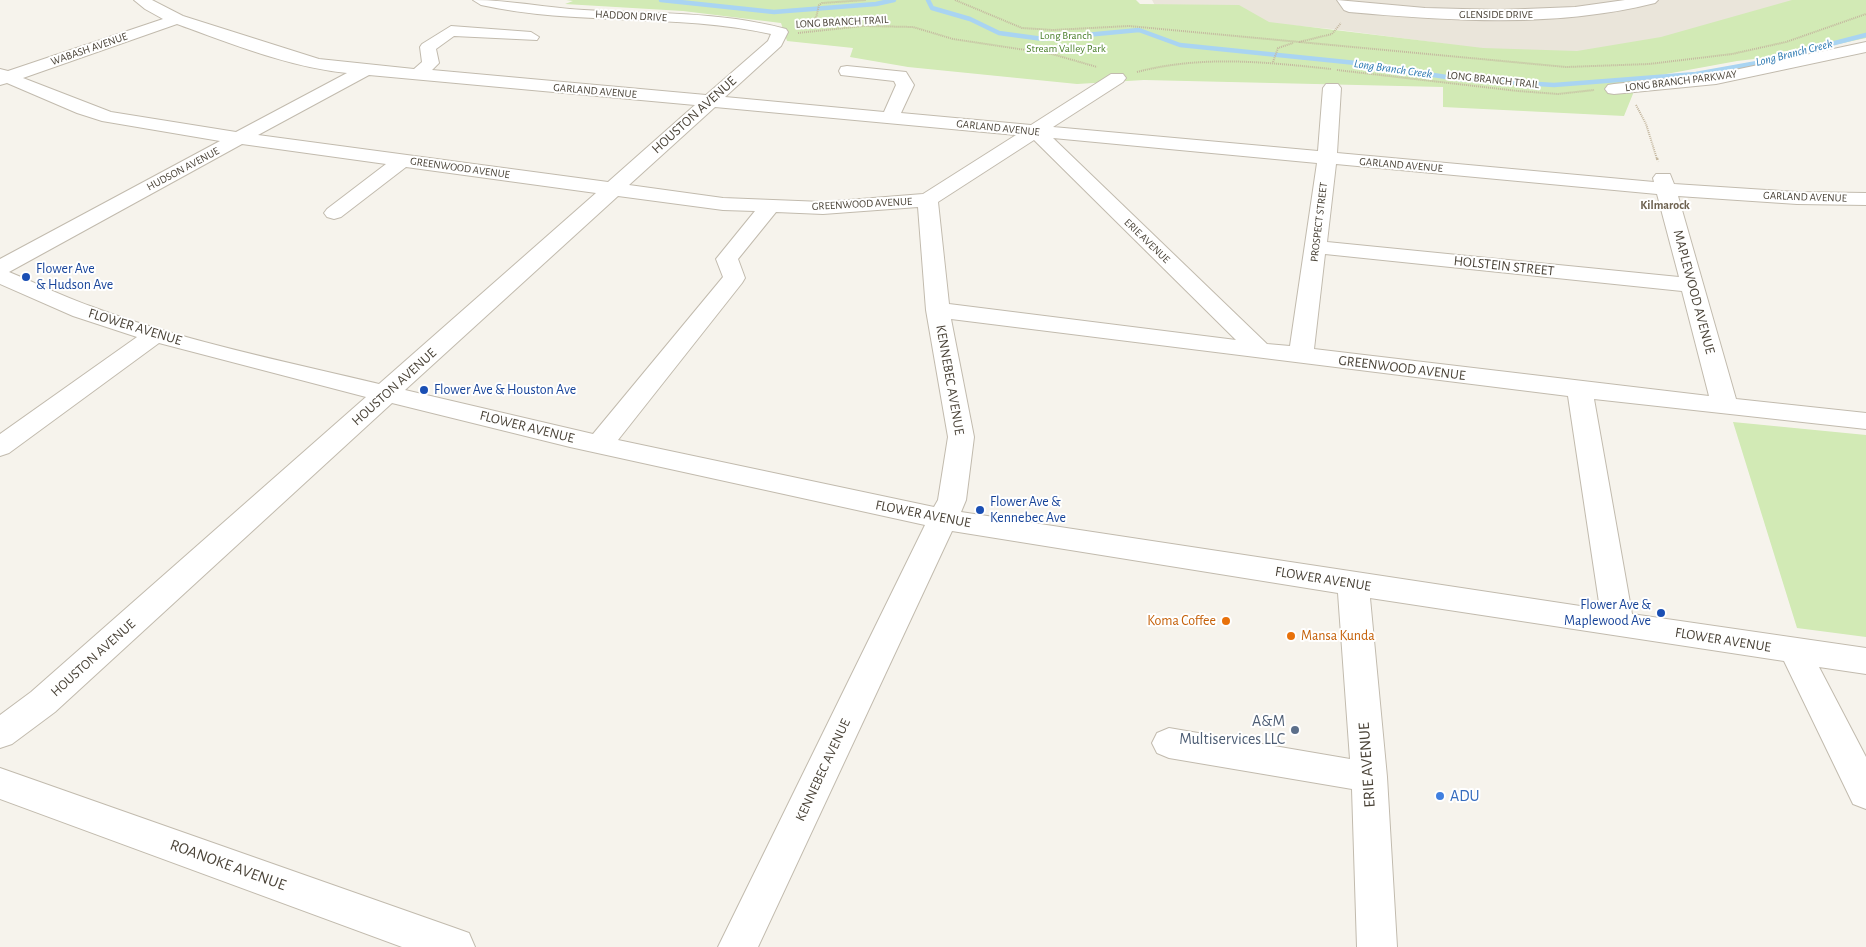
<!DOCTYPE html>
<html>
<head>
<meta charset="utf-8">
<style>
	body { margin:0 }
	canvas { display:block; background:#f6f3ec }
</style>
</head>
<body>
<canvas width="1866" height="947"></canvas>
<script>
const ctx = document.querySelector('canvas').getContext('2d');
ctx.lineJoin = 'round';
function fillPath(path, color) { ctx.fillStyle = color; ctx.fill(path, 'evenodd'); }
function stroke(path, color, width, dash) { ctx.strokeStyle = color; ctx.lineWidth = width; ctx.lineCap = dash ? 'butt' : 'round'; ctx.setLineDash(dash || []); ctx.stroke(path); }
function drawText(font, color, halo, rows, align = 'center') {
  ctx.font = font + ' "Alegreya Sans",sans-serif'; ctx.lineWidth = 4; ctx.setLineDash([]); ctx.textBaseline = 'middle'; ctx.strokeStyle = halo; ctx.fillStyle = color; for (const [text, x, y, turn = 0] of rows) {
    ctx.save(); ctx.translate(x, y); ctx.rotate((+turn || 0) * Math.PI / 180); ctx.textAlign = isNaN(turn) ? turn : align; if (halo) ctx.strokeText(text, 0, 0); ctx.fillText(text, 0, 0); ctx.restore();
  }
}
const residential = new Path2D(`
	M 1152,0 L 1855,0 L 1710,32 L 1574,52 L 1485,49 L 1332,29 L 1159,13 Z`);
const green = new Path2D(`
	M 566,0 L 1136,0 L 1140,4 L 1239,5 L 1269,22 L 1483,48 L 1577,51 L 1661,37 L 1792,0 L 1866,0 L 1866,38 L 1788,55 L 1737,61 L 1639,79 L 1624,116 L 1443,107 L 1443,87 L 1144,80 L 1077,84 L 908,67 L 850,57 L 853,48 L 787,41 L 781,23 L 683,11 L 565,4 L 573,1 Z
	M 1733,422 L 1866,435 L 1866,637 L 1797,628 Z`);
const stream = new Path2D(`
	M 661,0 L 774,12 L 876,4 L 894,0
	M 928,0 L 932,8 L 970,19 L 999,33 L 1043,39 L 1139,30 L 1180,45 L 1356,63 L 1459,79 L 1554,85 L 1696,74 L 1757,63 L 1866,35`);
const pathFar1 = new Path2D(`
	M 955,0 L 1022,28 L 1053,30 L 1129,26 L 1566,67 L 1649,64 L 1732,54 L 1786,42 L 1866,14
	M 797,28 L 816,18 L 819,5 L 822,3 L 866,0
	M 798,33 L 863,26 L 913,27 L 953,39 L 1052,54 L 1097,67
	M 1299,42 L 1332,34 L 1341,23
	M 1273,62 L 1278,48 L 1293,43
	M 1337,70 L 1518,91 L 1558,94 L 1594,90
	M 1137,72 C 1202,55 1265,62 1331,69
	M 1636,105 L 1646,124 L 1657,159`);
const path = new Path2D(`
	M 1657,158 L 1658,162`);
const minor = new Path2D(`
	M 134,0 L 152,0 L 183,16 L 319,59 L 414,69 L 422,62 L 420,47 L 422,44 L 451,26 L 531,32 L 539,37 L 537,40 L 454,36 L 436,49 L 439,63 L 432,70 L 706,95 L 768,41 L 771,34 C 676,13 576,26 481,5 L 473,0 C 510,0 547,8 584,10 C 651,14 720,11 786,29 L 788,32 L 781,46 L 725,97 L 884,112 L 896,85 L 894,81 L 841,75 L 839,71 L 841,67 L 847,66 L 906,72 L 914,85 L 901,113 L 1031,125 L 1111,74 L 1123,74 L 1126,78 L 1123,82 L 1053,127 L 1318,151 L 1323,88 L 1326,84 L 1338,84 L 1341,88 L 1337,153 L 1654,182 L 1653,178 L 1656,174 L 1670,174 L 1674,184 L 1797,192 L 1866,193 L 1866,205 L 1797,204 L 1678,196 L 1736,399 L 1866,413 L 1866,429 L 1594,399 L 1632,614 L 1866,648 L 1866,674 L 1819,667 L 1866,757 L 1866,809 L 1853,804 L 1784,661 L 1370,598 L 1387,777 L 1397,947 L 1357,947 L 1352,789 L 1169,758 L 1157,753 L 1152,743 L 1157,733 L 1169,728 L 1350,759 L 1338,593 L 952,531 L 758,947 L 718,947 L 925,525 L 570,447 L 392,403 L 55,712 L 12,744 L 0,748 L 0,715 L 31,692 L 366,397 L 159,343 L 9,453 L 0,456 L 0,434 L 137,337 L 73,316 L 0,284 L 0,259 L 220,141 L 102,121 L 77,113 L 7,83 L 0,85 L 0,69 L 8,71 L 163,19 L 145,9 ZM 177,24 C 232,44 289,67 347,73 L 236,132 L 111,112 L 23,78 ZM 369,75 L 695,105 L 608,182 L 258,135 ZM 715,107 L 1016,135 L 923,194 L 823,202 L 723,198 L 629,185 ZM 1053,138 L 1317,163 L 1290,346 L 1267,344 ZM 1034,140 L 1236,340 L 949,304 L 938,202 ZM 242,144 L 386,164 L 327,209 L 324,213 L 327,217 L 334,219 L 341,217 L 406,167 L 596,193 L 379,384 C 283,361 183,341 90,306 C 62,296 36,283 9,272 ZM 1336,164 L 1657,194 L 1679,277 L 1327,242 ZM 618,196 L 723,210 L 755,211 L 716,259 L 723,277 L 593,434 L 405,390 ZM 918,207 L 926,310 L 948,437 L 938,500 L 934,507 L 618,440 L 742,283 L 745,278 L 738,259 L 776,212 L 823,214 ZM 1325,254 L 1682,291 L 1709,396 L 1314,349 ZM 951,319 L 1568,396 L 1600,609 L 961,512 L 966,500 L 974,437 Z
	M 1337,0 L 1425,8 L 1500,10 L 1575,7 L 1625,0 L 1658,0 L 1655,3 C 1556,28 1450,21 1349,12 L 1344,10 Z
	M 1866,42 L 1866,52 L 1716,84 L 1614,94 L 1608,93 L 1605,89 L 1608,85 L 1614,84 L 1716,74 Z
	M 0,768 L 455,928 L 469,933 L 475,947 L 402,947 L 0,799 Z`);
const markers = [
	[26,277,5,"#1a4fb4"],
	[424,390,5,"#1a4fb4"],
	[980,510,5,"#1a4fb4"],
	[1661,613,5,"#1a4fb4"],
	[1226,621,5,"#e8710a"],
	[1291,636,5,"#e8710a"],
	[1295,730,5,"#5c6f8a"],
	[1440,796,5,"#3f7fe0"]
];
const farStreetnames = [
	["GLENSIDE DRIVE",1496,15],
	["HADDON DRIVE",631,16,3],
	["LONG BRANCH TRAIL",842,22,-3],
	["WABASH AVENUE",89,49,-19],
	["LONG BRANCH TRAIL",1493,80,6],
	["LONG BRANCH PARKWAY",1681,81,-7],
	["GARLAND AVENUE",595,91,5],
	["GARLAND AVENUE",998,128,6],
	["GARLAND AVENUE",1401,165,5],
	["GREENWOOD AVENUE",460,168,8],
	["HUDSON AVENUE",183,169,-28],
	["GARLAND AVENUE",1805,197,2],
	["GREENWOOD AVENUE",862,204,-3],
	["PROSPECT STREET",1319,222,-83],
	["ERIE AVENUE",1147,241,44]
];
const farParknames = [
	["Long Branch",1066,36],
	["Stream Valley Park",1066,49]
];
const farWaternames = [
	["Long Branch Creek",1794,53,-14],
	["Long Branch Creek",1393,69,8]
];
const farNeighbourhoodnames = [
	["Kilmarock",1665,205]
];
const streetNames = [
	["HOUSTON AVENUE",694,115,-42],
	["HOLSTEIN STREET",1504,266,6],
	["MAPLEWOOD AVENUE",1694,292,75],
	["FLOWER AVENUE",135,327,17],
	["GREENWOOD AVENUE",1402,368,7],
	["KENNEBEC AVENUE",950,380,80],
	["HOUSTON AVENUE",394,387,-42],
	["FLOWER AVENUE",527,427,14],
	["FLOWER AVENUE",923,514,11],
	["FLOWER AVENUE",1323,579,9],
	["FLOWER AVENUE",1723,640,9],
	["HOUSTON AVENUE",93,658,-42],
	["KENNEBEC AVENUE",823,770,-65]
];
const transitNames = [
	["Flower Ave",36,269],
	["& Hudson Ave",36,285],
	["Flower Ave & Houston Ave",434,390],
	["Flower Ave &",990,502],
	["Kennebec Ave",990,518],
	["Flower Ave &",1651,605,"right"],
	["Maplewood Ave",1651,621,"right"]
];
const foodNames = [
	["Koma Coffee",1216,621],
	["Mansa Kunda",1301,636,"left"]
];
const nearServicenames = [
	["A&M",1285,721],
	["Multiservices LLC",1285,739]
];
const nearStreetnames = [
	["ERIE AVENUE",1367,765,-94],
	["ROANOKE AVENUE",228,865,20]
];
const nearShopnames = [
	["ADU",1450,796]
];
fillPath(residential, '#eae5da');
fillPath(green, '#d2eab5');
stroke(stream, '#a9d4f2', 4.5);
stroke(minor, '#c2bbae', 2);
stroke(pathFar1, '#c4b79f', 2, [1, 1]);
stroke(path, '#c4b79f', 2.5, [2, 2]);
fillPath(minor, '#fff');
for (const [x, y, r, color] of markers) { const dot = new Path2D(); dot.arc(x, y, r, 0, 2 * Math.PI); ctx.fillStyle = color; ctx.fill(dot); stroke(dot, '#fff', 2); }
drawText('11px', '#4b4439', '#fff', farStreetnames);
drawText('11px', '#4a7f2a', '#fff', farParknames);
drawText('italic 12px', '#2e7ab2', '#fff', farWaternames);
drawText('bold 12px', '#6e6250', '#fff', farNeighbourhoodnames);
drawText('14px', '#4b4439', '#fff', streetNames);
drawText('14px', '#164399', '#fff', transitNames, 'left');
drawText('14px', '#c56008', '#fff', foodNames, 'right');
drawText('16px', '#4e5e75', '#fff', nearServicenames, 'right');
drawText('16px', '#4b4439', '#fff', nearStreetnames);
drawText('16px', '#366cbe', '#fff', nearShopnames, 'left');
</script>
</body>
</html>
